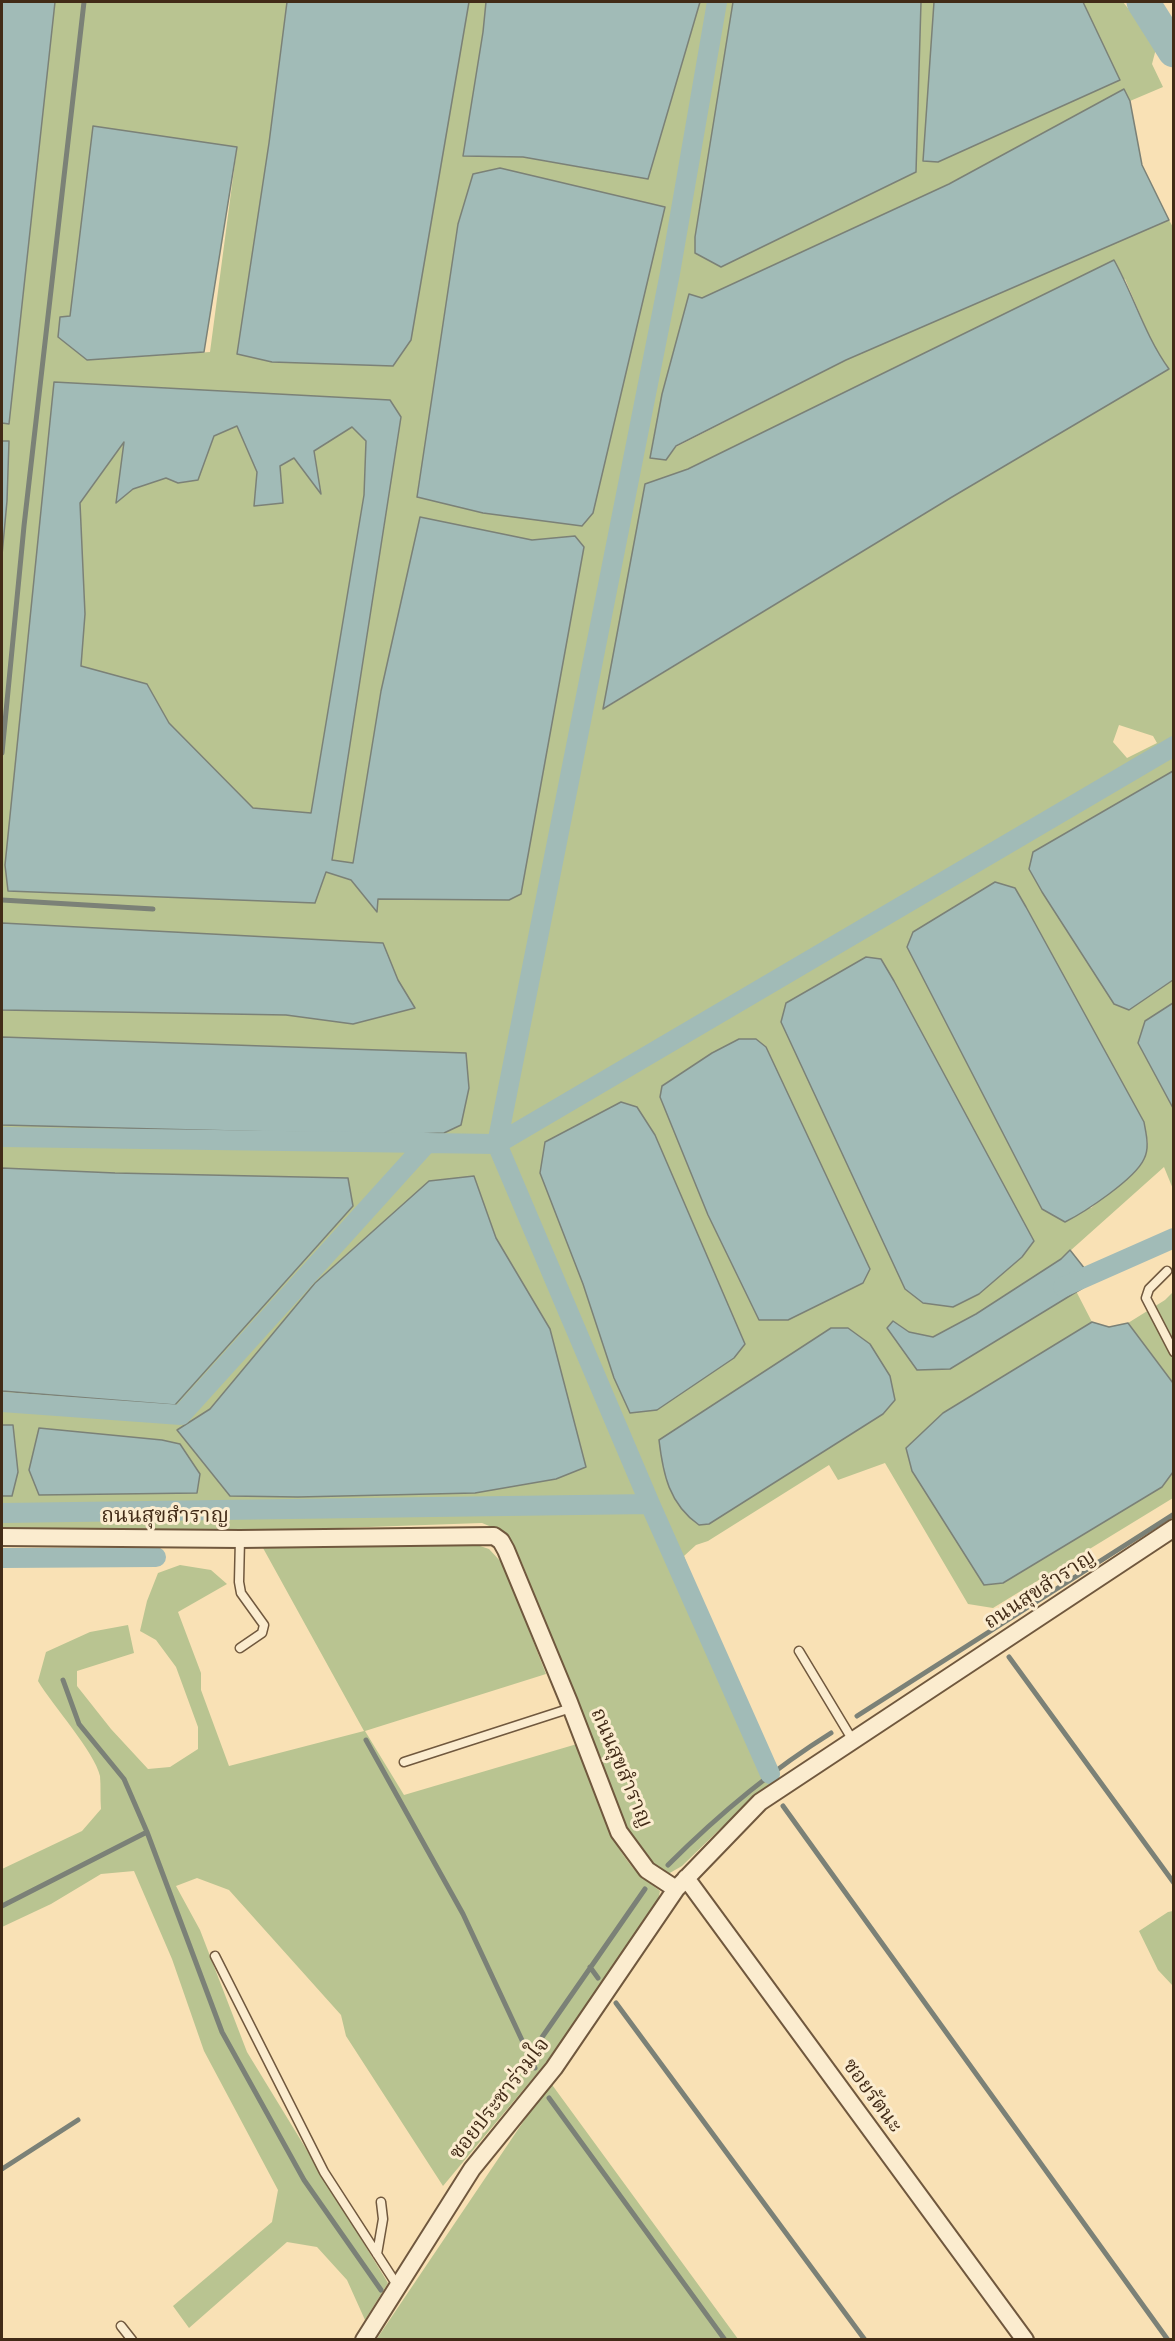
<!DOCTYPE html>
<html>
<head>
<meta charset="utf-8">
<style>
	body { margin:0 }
	#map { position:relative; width:1175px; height:2341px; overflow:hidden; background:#f9e1b5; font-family:"Old Standard TT",serif }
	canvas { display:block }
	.frame { position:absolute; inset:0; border:3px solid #422b17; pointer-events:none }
</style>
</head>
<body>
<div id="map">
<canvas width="1175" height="2341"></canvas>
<div class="frame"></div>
</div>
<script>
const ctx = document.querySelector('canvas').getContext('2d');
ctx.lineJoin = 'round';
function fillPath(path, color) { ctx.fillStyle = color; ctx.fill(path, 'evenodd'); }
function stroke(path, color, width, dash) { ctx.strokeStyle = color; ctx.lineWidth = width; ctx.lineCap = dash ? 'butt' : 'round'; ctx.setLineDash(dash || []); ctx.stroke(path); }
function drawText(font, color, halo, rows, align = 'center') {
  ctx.font = font + ' "Old Standard TT","Noto Serif Thai",serif'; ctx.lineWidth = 6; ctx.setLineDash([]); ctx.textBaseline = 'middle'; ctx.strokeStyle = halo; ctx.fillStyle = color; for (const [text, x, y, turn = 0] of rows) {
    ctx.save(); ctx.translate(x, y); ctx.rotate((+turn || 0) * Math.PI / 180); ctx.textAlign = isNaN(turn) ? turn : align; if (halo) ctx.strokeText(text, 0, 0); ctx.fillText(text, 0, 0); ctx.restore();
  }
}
const green = new Path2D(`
	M 55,2 L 287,2 L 269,143 L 237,354 L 272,362 L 411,340 L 469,2 L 486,2 L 483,32 L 463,156 L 523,157 L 647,179 L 700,2 L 733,2 L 695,237 L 916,172 L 921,2 L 934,2 L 924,161 L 1120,80 L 1083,2 L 1123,2 L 1157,45 L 1152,64 L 1163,87 L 1130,101 L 1124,89 L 949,184 L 702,298 L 689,294 L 662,394 L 650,457 L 666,460 L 676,447 L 846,360 L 1169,220 L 1174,229 L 1173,771 L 1033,852 L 1129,1009 L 1173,980 L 1173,1003 L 1145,1021 L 1138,1043 L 1173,1108 L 1173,1189 L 1164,1167 L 1061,1259 L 976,1314 L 933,1337 L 909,1332 L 893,1321 L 950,1369 L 1076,1291 L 1092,1322 L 943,1413 L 906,1448 L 984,1585 L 1003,1583 L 1162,1487 L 1173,1472 L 1173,1498 L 993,1608 L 968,1604 L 885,1463 L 838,1480 L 829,1465 L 708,1541 L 696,1545 L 684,1556 L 691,1575 L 778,1780 L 721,1828 L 682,1866 L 668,1874 L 650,1863 L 625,1827 L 522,1563 L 506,1533 L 482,1523 L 283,1530 L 2,1529 L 2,1496 L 12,1496 L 13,1426 L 2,1425 L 2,1391 L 175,1404 L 353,1206 L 348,1178 L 115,1173 L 2,1168 L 2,1125 L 389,1135 L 444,1133 L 461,1125 L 466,1053 L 2,1037 L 2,1010 L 286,1015 L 353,1024 L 414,1008 L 398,980 L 382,943 L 2,923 L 2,555 L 7,501 L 9,441 L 2,441 L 2,423 L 9,424 ZM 237,147 L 210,352 L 87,360 L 60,317 L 70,317 ZM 473,174 L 417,497 L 458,224 ZM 1125,279 L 1156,352 L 1169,369 L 952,497 L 604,709 L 645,484 L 688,469 ZM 54,382 L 389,400 L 401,417 L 376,554 L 332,860 L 353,863 L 381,691 L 420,517 L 532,540 L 575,536 L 509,900 L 378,899 L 376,911 L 351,880 L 326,872 L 8,891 L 5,865 ZM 1119,725 L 1153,736 L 1157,743 L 1127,758 L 1113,742 ZM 1015,888 L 1144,1122 L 1148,1143 L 1144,1159 L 1126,1178 L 1091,1208 L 1042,1209 L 907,947 L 913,932 ZM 781,1022 L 1022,1257 L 979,1294 L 953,1307 L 797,1053 ZM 739,1039 L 863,1283 L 788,1320 L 759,1320 L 708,1215 L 660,1097 L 662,1086 L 712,1053 ZM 474,1176 L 496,1238 L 550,1329 L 494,1488 L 475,1493 L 298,1497 L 230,1496 L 177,1430 L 210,1409 ZM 583,1284 L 630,1413 L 614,1378 ZM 162,1440 L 197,1493 L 189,1493 Z
	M 237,426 L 257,472 L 254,505 L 280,466 L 294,457 L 321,493 L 314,451 L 352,427 L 366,441 L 364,495 L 311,813 L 253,808 L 169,723 L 147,684 L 81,667 L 85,614 L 80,503 L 125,441 L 117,502 L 133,489 L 166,478 L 178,483 L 198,480 L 214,436 Z
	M 1173,1292 L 1173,1383 L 1128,1323 L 1165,1300 Z
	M 474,1544 L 489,1549 L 503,1564 L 546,1674 L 365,1731 L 404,1795 L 577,1744 C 592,1786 607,1842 638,1873 C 645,1880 653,1885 660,1891 L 658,1901 L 643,1926 L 544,2065 L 443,2186 L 346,2036 L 341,2015 L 229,1890 L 197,1878 L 176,1886 L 200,1930 L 247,2052 L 388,2283 L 365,2320 L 347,2280 L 317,2247 L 287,2242 L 189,2328 L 173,2306 L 272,2222 L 278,2190 L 204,2051 L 172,1959 L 134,1871 L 101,1874 L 51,1904 L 2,1927 L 2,1869 L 82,1831 L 101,1809 C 100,1798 101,1786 100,1776 C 95,1752 52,1705 38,1681 L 46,1652 L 90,1632 L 128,1625 L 134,1653 L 77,1671 L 77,1686 L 111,1729 L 148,1769 L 170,1767 L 198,1749 L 198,1727 L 176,1667 L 156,1640 L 140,1631 L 147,1601 L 158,1573 L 180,1565 L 211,1570 L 227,1584 L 178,1612 L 201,1673 L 201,1690 L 229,1766 L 364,1731 L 263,1548 Z
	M 1173,1911 L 1174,1911 L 1173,1986 L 1158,1970 L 1139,1931 L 1168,1912 Z
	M 550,2082 L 738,2339 L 376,2340 Z`);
const water = new Path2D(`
	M 2,2 L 55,2 L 9,424 L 2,423 Z
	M 287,2 L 469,2 L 411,340 L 393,366 L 272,362 L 237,354 L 269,143 Z
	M 486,2 L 700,2 L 648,179 L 523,157 L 463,156 L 483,32 Z
	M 733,2 L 921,2 L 916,172 L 721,267 L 695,253 L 695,237 Z
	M 934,2 L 1083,2 L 1120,80 L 938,162 L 923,161 Z
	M 1124,89 L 1130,101 L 1142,165 L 1169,220 L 846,360 L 676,446 L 666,460 L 650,458 L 662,394 L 689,294 L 702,298 L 949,184 Z
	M 93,126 L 237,147 L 204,352 L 87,360 L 58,337 L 60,317 L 70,316 Z
	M 500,168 L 665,207 L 593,513 L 582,526 L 483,513 L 417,497 L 458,224 L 473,174 Z
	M 1114,260 C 1134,296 1145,336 1169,369 L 952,497 L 603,709 L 645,484 L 688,469 Z
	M 54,382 L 390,400 L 401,417 L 332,860 L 353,863 L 381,691 L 420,517 L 532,540 L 575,536 L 584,547 L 521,894 L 509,900 L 378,899 L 377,912 L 351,880 L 326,872 L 315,903 L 8,891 L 5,865 ZM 237,426 L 257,472 L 254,506 L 283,503 L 280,466 L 294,458 L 321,494 L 314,451 L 352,427 L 366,441 L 364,495 L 311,813 L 253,808 L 169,723 L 147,684 L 81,666 L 85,614 L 80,503 L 124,442 L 116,503 L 133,489 L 166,478 L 178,483 L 198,480 L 214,436 Z
	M 2,441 L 9,441 L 7,501 L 2,555 Z
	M 1173,771 L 1173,980 L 1129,1010 L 1114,1004 L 1042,892 L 1029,869 L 1033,852 Z
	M 995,882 L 1015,888 L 1026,907 L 1144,1122 C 1146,1134 1150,1147 1144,1159 C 1135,1179 1085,1212 1065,1222 L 1042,1209 L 907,947 L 913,932 Z
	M 2,923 L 383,943 L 398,980 L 415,1008 L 353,1024 L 286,1015 L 2,1010 Z
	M 866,957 L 881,959 L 894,981 L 1034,1241 L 1022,1257 L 979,1294 L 953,1307 L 923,1303 L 905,1289 L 781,1022 L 786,1003 Z
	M 1173,1003 L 1173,1108 L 1138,1043 L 1145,1021 Z
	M 2,1037 L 466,1053 L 469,1088 L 461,1125 L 444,1133 L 389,1135 L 2,1125 Z
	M 739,1039 L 756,1039 L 766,1047 L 870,1269 L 863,1283 L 788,1320 L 759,1320 L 708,1215 L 660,1097 L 662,1086 L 712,1053 Z
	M 621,1102 L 637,1107 L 655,1135 L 745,1344 L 734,1358 L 657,1410 L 630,1413 L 614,1378 L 583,1284 L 540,1173 L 545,1142 Z
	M 2,1168 L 115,1173 L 348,1178 L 353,1206 L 175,1405 L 2,1391 Z
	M 474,1176 L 496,1238 L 550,1329 L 586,1467 L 556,1479 L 475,1493 L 298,1497 L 230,1496 L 177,1430 L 210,1409 L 315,1283 L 429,1181 Z
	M 1070,1250 L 1085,1269 L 1086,1286 L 950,1369 L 917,1370 L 887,1328 L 893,1321 L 909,1332 L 933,1337 L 976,1314 L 1061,1259 Z
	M 1092,1322 L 1109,1327 L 1128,1323 L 1173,1383 L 1173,1472 L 1162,1487 L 1003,1583 L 984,1585 L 912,1471 L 906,1448 L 943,1413 Z
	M 831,1328 L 848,1328 L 870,1344 L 890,1376 L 895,1400 L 883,1414 L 709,1524 L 699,1525 C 669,1504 663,1474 659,1440 Z
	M 2,1425 L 13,1425 L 18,1472 L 12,1496 L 2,1496 Z
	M 39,1428 L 162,1440 L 180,1444 L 200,1474 L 197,1493 L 39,1495 L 29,1470 Z`);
const stream = new Path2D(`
	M 2,753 L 24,526 L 84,2
	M 2,900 L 153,909
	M 1009,1657 L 1174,1883
	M 857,1716 L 1174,1514
	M 366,1740 L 463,1914 L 535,2068
	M 783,1806 L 1168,2340
	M 147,1832 L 222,2032 L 304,2180 L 381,2290
	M 668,1865 C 719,1814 770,1771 831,1733
	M 2,1906 L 147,1832 L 124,1779 L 79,1724 L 63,1680
	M 590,1967 L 598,1978
	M 616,2003 L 865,2340
	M 529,2056 L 645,1889
	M 549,2098 L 725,2340
	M 2,2169 L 78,2120`);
const canal = new Path2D(`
	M 717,2 L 670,273 L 497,1144 L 650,1504 L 770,1774
	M 2,1137 L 497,1144 L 1174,746
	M 1063,1287 L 1174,1238
	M 2,1402 L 181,1415 L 427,1143
	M 2,1513 L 650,1504
	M 2,1558 L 156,1557`);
const river = new Path2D(`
	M 1143,2 L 1174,51`);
const lane = new Path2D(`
	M 1167,1271 L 1149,1289 L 1146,1298 L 1174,1352
	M 240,1539 L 239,1582 L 241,1593 L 264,1625 L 262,1633 L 240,1648
	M 799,1651 L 852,1739
	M 404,1762 L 571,1708
	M 215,1956 L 324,2172 L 397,2285
	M 377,2254 L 383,2219 L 381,2202
	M 121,2326 L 132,2340`);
const street = new Path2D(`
	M 2,1537 L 240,1539 L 494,1536 L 501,1541 L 506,1550 L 569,1702 L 619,1832 L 647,1870 L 676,1889 L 760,1802 L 1174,1528
	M 686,1878 L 1025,2340
	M 364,2340 L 472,2169 L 554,2068 L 676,1889`);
const streetNames = [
	["ถนนสุขสำราญ",165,1516],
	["ถนนสุขสำราญ",1040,1590,-33],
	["ถนนสุขสำราญ",621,1768,67],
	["ซอยรัตนะ",872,2096,54],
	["ซอยประชาร่วมใจ",500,2099,-52]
];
fillPath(green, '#b9c491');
fillPath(water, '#a1bbb7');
stroke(water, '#7b8177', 1.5);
stroke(stream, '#7b8177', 5);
stroke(canal, '#a1bbb7', 20);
stroke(river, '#a1bbb7', 33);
stroke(lane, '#70583e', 11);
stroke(street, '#70583e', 20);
stroke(lane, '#fbeccf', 8);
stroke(street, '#fbeccf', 16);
drawText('21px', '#422b17', '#fbeccf', streetNames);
</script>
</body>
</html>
